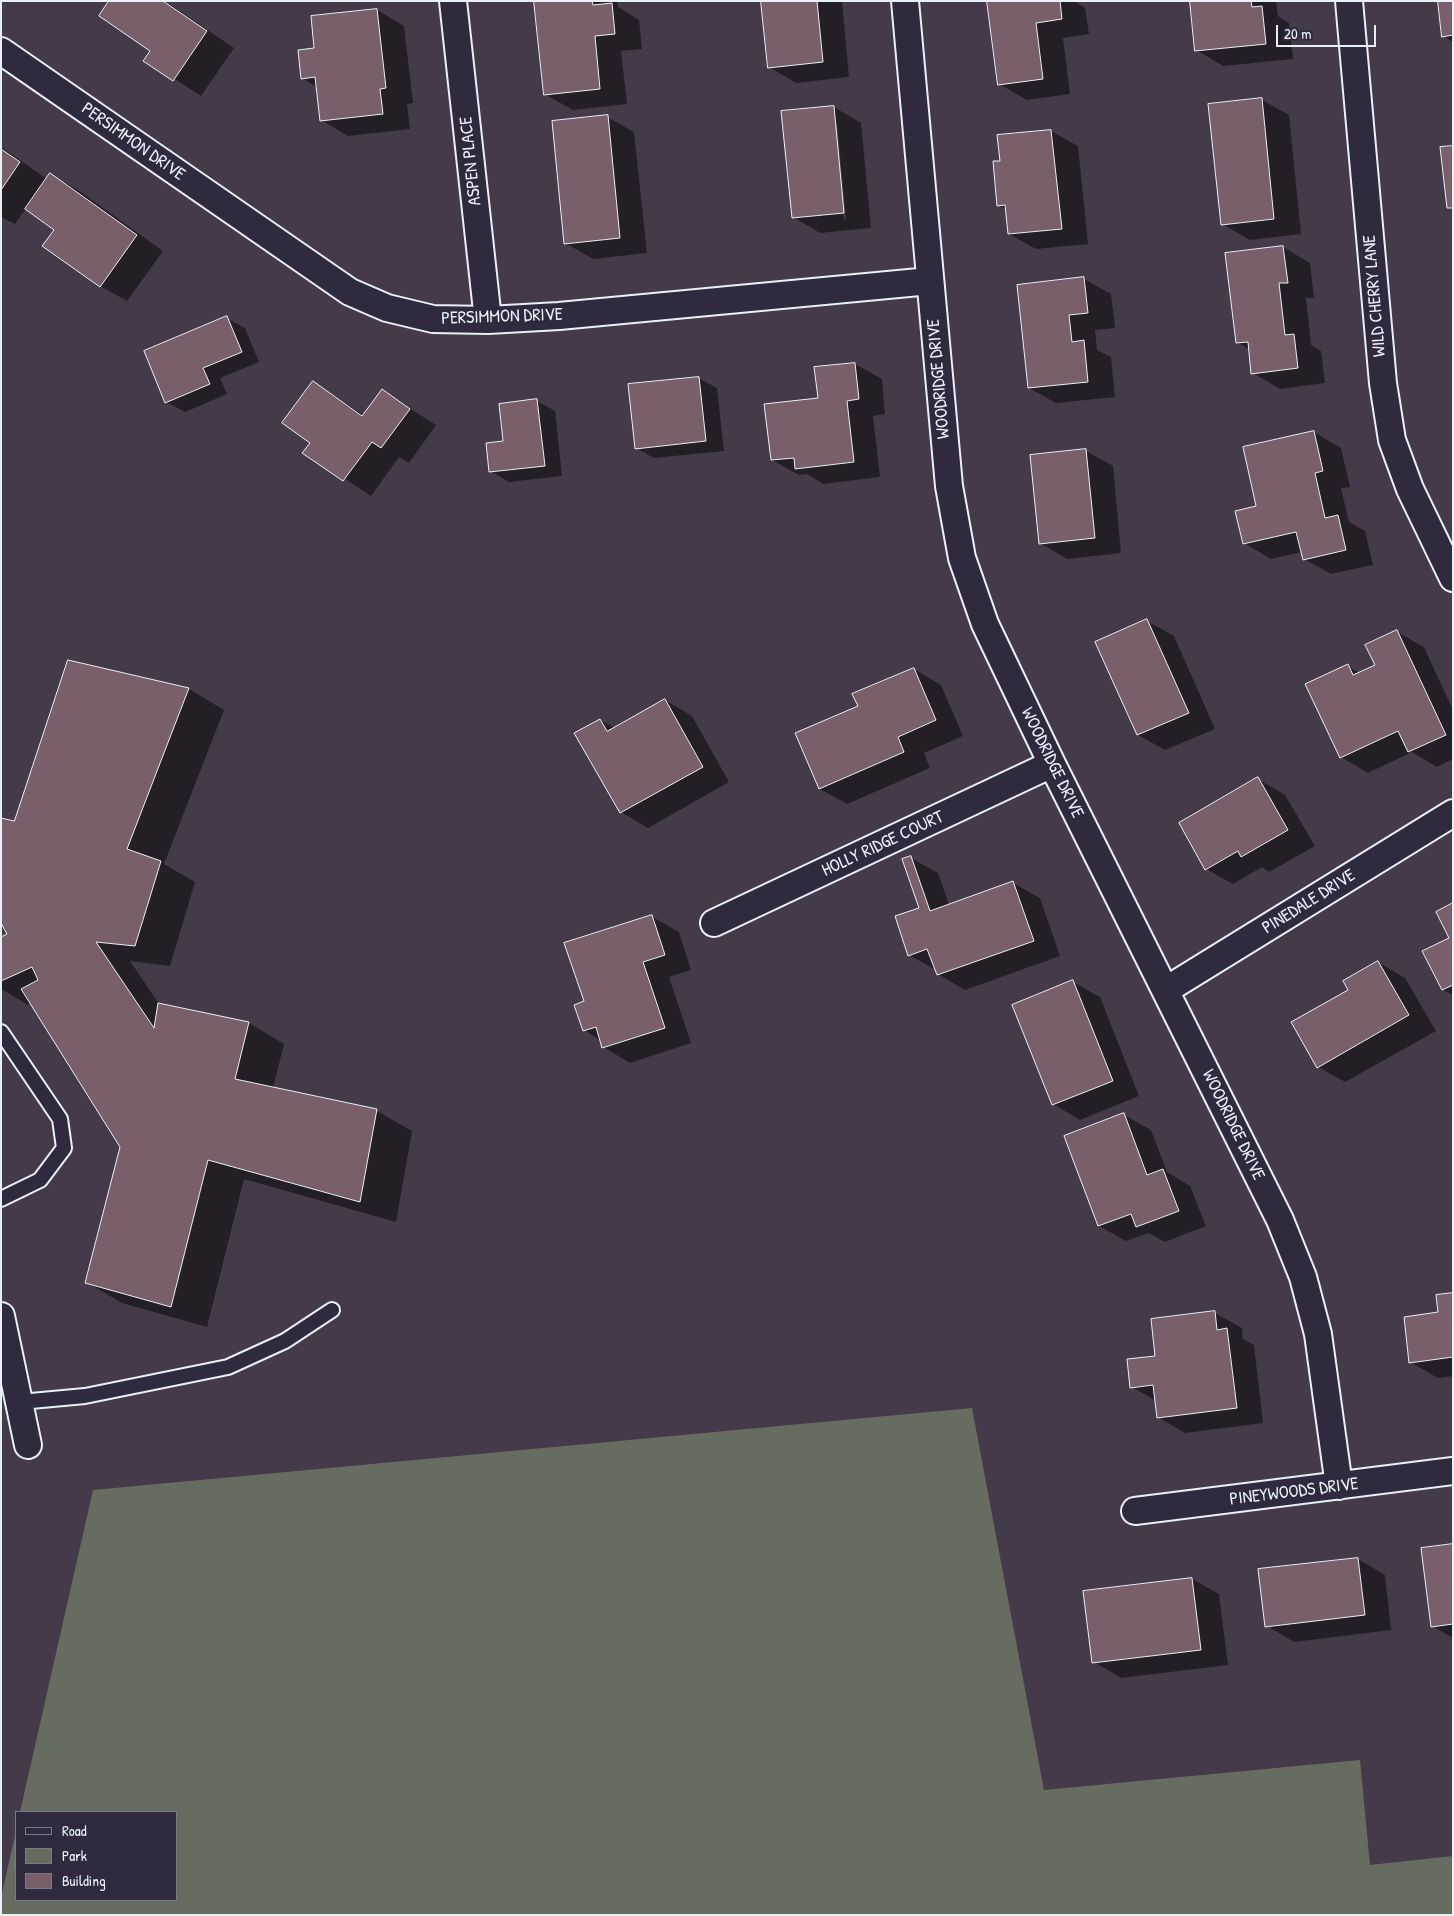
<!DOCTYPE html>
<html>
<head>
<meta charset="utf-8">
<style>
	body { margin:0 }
	#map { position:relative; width:1454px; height:1916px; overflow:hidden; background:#453a4a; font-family:"Patrick Hand",sans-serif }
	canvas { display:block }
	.frame { position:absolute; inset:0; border:2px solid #e8f1f8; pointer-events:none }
	.legend { position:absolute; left:15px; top:1811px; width:162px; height:90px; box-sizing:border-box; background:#2f2a3d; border:1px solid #797a88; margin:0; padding:6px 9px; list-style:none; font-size:15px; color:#e8f1f8 }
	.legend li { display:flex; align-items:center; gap:10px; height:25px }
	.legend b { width:25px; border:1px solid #797a88 }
	.scale { position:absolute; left:1276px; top:25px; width:100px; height:22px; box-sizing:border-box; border:2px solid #e8f1f8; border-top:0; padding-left:6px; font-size:15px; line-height:18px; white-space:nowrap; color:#e8f1f8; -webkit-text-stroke:4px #2f2a3d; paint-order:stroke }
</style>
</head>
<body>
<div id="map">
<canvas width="1454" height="1916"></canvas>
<div class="frame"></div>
<ul class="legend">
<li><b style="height:6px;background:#2f2a3d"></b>Road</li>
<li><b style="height:14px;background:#666c5f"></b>Park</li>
<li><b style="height:14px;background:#785f69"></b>Building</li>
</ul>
<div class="scale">20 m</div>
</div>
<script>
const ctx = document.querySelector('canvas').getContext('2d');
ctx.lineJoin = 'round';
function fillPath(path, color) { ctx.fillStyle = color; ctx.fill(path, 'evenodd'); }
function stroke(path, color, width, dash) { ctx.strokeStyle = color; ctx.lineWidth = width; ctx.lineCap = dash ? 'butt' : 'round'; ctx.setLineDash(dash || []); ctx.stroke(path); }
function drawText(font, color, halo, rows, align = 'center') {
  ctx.font = font + ' "Patrick Hand",sans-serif'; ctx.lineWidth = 4; ctx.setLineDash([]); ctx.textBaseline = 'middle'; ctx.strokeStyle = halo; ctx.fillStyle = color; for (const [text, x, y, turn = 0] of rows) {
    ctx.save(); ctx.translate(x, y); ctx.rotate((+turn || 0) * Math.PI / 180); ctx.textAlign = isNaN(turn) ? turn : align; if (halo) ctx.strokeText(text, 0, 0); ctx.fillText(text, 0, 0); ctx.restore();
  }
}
const green = new Path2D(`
	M 972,1408 L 1044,1790 L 1360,1760 L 1370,1865 L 1453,1856 L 1453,1915 L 1,1915 L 1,1898 L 16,1831 L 16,1900 L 176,1900 L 176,1812 L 20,1812 L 93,1490 Z`);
const shadow = new Path2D(`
	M 111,1 L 165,1 L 234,48 L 201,96 L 145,60 L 152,51 Z
	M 536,1 L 617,1 L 618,7 L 639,20 L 642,49 L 621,51 L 627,104 L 573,110 L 546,95 Z
	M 762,1 L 842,1 L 849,77 L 796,83 L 769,67 Z
	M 988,1 L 1074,1 L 1085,8 L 1089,34 L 1063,38 L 1070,94 L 1027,100 L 999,84 Z
	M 1191,1 L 1276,1 L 1278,16 L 1289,23 L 1293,59 L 1223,66 L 1196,50 Z
	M 1453,1 L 1453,42 L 1443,36 Z
	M 377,10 L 404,26 L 413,103 L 407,104 L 410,129 L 348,136 L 321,120 L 317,87 L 302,78 L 315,49 L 312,17 Z
	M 1262,100 L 1289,115 L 1301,234 L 1250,240 L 1222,224 Z
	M 834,107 L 861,123 L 871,228 L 820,233 L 793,217 ZM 835,123 L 837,123 L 846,219 L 844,220 Z
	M 607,117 L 634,132 L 647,253 L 593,259 L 565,243 Z
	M 1051,131 L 1078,146 L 1088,244 L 1036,249 L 1009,234 L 1007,210 L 998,205 L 1002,162 L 999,137 Z
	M 1,147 L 47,179 L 51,175 L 78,190 L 163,251 L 127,301 L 100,286 L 56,229 L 26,208 L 15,224 L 1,217 Z
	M 1283,247 L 1310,263 L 1314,298 L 1306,298 L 1311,345 L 1321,351 L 1325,383 L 1280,389 L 1253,373 L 1250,350 L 1237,342 Z
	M 1084,279 L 1111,294 L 1115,328 L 1095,330 L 1097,350 L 1111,357 L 1115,397 L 1056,403 L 1029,388 L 1018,286 Z
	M 226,318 L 245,328 L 259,362 L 220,378 L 227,394 L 185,412 L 166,402 Z
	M 855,364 L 882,379 L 885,414 L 873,416 L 880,477 L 823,484 L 807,474 L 799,475 L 772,460 Z
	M 698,378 L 717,388 L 724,451 L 654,458 L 636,448 Z
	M 313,382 L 364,415 L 382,391 L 436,425 L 409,463 L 399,457 L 371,496 L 304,452 L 311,442 Z
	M 537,401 L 555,411 L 562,476 L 509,482 L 491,471 Z
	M 1314,432 L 1341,448 L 1350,487 L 1341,488 L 1349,522 L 1365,531 L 1373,565 L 1331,574 L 1304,559 L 1302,552 L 1271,559 L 1244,543 L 1258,507 Z
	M 1086,451 L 1113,466 L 1121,553 L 1067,559 L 1040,543 Z
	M 1147,621 L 1174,636 L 1215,729 L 1165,750 L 1138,735 Z
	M 1397,632 L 1424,647 L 1453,710 L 1453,759 L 1437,767 L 1412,752 L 1368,773 L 1341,757 L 1347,666 L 1360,673 L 1376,666 Z
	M 69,661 L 189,689 L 224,710 L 164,864 L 195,882 L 170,966 L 130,961 L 159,1004 L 249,1023 L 284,1044 L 273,1088 L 377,1111 L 412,1131 L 396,1222 L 244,1179 L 207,1327 L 122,1303 L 86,1282 L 122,1147 L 31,1003 L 28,1005 L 1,989 L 1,938 L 9,935 L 5,927 L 1,926 L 1,819 L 15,823 Z
	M 914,669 L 941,685 L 963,736 L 924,753 L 930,768 L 847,804 L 820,789 L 796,734 L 859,707 Z
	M 665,700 L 692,716 L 729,782 L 648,828 L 621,812 L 600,720 L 615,728 Z
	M 1258,779 L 1285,795 L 1315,846 L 1269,872 L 1262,867 L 1233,884 L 1206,869 Z
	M 911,858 L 938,873 L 949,905 L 1013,883 L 1040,898 L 1060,956 L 965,990 L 938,974 L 936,970 L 909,955 L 921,908 Z
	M 1453,904 L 1453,995 L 1443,990 L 1424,952 L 1451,939 Z
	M 651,916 L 679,932 L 691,970 L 669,977 L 691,1043 L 630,1063 L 603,1047 L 600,1040 L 584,1030 L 585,1002 Z
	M 1378,962 L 1405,978 L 1436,1031 L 1345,1082 L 1318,1067 L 1350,990 Z
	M 1073,982 L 1100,997 L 1139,1096 L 1080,1120 L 1053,1104 Z
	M 1124,1115 L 1151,1130 L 1167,1172 L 1190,1186 L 1206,1226 L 1165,1242 L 1149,1233 L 1126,1241 L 1099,1226 Z
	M 1453,1295 L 1453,1376 L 1438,1378 L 1410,1362 Z
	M 1215,1313 L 1242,1328 L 1243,1339 L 1254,1345 L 1263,1423 L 1185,1433 L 1158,1417 L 1156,1401 L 1132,1387 L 1157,1357 Z
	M 1453,1545 L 1453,1638 L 1432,1626 Z
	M 1358,1559 L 1385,1575 L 1391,1630 L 1294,1642 L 1267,1626 Z
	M 1192,1579 L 1219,1594 L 1228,1665 L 1121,1678 L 1094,1662 Z`);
const building = new Path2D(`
	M 109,1 L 163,1 L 207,31 L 173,81 L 143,61 L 150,51 L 99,16 Z
	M 534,1 L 592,1 L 593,5 L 612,3 L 615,34 L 595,36 L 600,89 L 544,95 Z
	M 761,1 L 817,1 L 823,62 L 768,68 Z
	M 987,1 L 1060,1 L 1062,19 L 1036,23 L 1043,79 L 998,85 Z
	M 1190,1 L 1251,1 L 1252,7 L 1262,6 L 1266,44 L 1195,51 Z
	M 1438,1 L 1453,1 L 1453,35 L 1442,37 Z
	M 377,9 L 386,88 L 380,89 L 383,114 L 320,121 L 315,77 L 301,79 L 298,50 L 314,48 L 311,16 Z
	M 1262,98 L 1274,219 L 1221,225 L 1208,104 Z
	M 834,106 L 844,213 L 792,218 L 781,111 Z
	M 608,115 L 620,238 L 564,244 L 552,121 Z
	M 1051,130 L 1062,229 L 1008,234 L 1005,205 L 997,206 L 993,161 L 1000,161 L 997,135 Z
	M 1453,146 L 1453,208 L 1447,208 L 1440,147 Z
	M 1,149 L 20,162 L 1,190 Z
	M 50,173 L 137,235 L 100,287 L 42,246 L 54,230 L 25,209 Z
	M 1283,246 L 1288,283 L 1279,283 L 1285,335 L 1294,334 L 1298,368 L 1251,374 L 1248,342 L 1236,343 L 1225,253 Z
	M 1084,277 L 1088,313 L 1069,315 L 1072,342 L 1084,340 L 1088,382 L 1028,388 L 1017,285 Z
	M 227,316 L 242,352 L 203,368 L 210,384 L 165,403 L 144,351 Z
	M 855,363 L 859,399 L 847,401 L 854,462 L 795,469 L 794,458 L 771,460 L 764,404 L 818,398 L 814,367 Z
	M 699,377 L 706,441 L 635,449 L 628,384 Z
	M 313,381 L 362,416 L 382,389 L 410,409 L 381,448 L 372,442 L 343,481 L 302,453 L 310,443 L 282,423 Z
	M 537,399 L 545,466 L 489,472 L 486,443 L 503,441 L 499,404 Z
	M 1314,431 L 1323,471 L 1315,473 L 1325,518 L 1338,515 L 1346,550 L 1303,560 L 1296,532 L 1243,544 L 1235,511 L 1256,506 L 1243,447 Z
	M 1086,449 L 1095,538 L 1039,544 L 1030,455 Z
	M 1147,619 L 1189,713 L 1137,735 L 1095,642 Z
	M 1397,630 L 1446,735 L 1408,752 L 1398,731 L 1340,758 L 1305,684 L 1348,664 L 1353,675 L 1375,665 L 1365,645 Z
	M 68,660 L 189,688 L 127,849 L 161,861 L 135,946 L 96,942 L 154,1028 L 158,1003 L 249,1022 L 235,1079 L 377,1109 L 360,1202 L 208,1160 L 171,1307 L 85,1283 L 120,1147 L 21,989 L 38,980 L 32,967 L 1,981 L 1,937 L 7,934 L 1,923 L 1,818 L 14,821 Z
	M 914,668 L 936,720 L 898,737 L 904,752 L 819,789 L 795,733 L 858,706 L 852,694 Z
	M 665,699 L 703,767 L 620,813 L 574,733 L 600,719 L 607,731 Z
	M 1258,777 L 1288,830 L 1241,857 L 1238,851 L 1205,870 L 1179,823 Z
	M 911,856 L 930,911 L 1013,881 L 1034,941 L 937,975 L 927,949 L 908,956 L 895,916 L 919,908 L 902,859 Z
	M 1453,903 L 1453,985 L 1442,990 L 1422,951 L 1449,938 L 1436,912 Z
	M 652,915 L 665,955 L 643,962 L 665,1028 L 602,1048 L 596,1027 L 583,1031 L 574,1005 L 584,1001 L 564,943 Z
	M 1378,961 L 1409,1015 L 1317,1068 L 1291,1022 L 1348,990 L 1343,981 Z
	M 1073,980 L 1113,1081 L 1052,1105 L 1012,1005 Z
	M 1124,1113 L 1147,1175 L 1163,1169 L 1179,1211 L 1136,1227 L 1131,1214 L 1098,1226 L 1064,1136 Z
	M 1453,1293 L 1453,1357 L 1409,1363 L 1404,1317 L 1438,1312 L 1436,1295 Z
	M 1215,1311 L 1217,1330 L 1227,1328 L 1237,1408 L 1157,1418 L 1153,1385 L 1130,1388 L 1127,1359 L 1155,1356 L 1151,1319 Z
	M 1453,1544 L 1453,1624 L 1431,1627 L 1421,1548 Z
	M 1358,1558 L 1365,1615 L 1265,1627 L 1258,1569 Z
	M 1192,1578 L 1201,1650 L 1092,1663 L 1083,1591 Z`);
const lane = new Path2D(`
	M 1,1032 L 60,1119 L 64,1148 L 40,1180 L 1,1199
	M 20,1402 L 85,1396 L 228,1367 L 285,1341 L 332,1310`);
const street = new Path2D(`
	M 453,1 L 488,320
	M 905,1 L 949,486 L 962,558 L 985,624 L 1052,764 L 1280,1220 L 1303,1277 L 1318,1334 L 1339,1486
	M 1349,1 L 1383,383 L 1392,440 L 1410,489 L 1453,578
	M 1,51 L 350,292 L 387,308 L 433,319 L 488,320 L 559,316 L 930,281
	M 714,923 L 1052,764
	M 1166,990 L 1453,813
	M 1,1316 L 28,1445
	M 1135,1511 L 1453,1471`);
const streetNames = [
	["PERSIMMON DRIVE",133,142,35],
	["ASPEN PLACE",471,161,-96],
	["WILD CHERRY LANE",1375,296,-95],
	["PERSIMMON DRIVE",502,317,-2],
	["WOODRIDGE DRIVE",939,379,-95],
	["WOODRIDGE DRIVE",1052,763,64],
	["HOLLY RIDGE COURT",883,844,-25],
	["PINEDALE DRIVE",1309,902,-32],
	["WOODRIDGE DRIVE",1233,1125,64],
	["PINEYWOODS DRIVE",1294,1492,-7]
];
fillPath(green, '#666c5f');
fillPath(shadow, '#0007');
fillPath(building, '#785f69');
stroke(building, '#e8f1f8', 1);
stroke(lane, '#e8f1f8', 18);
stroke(street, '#e8f1f8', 30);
stroke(lane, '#2f2a3d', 14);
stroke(street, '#2f2a3d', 26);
drawText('18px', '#e8f1f8', '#2f2a3d', streetNames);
</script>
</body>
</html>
